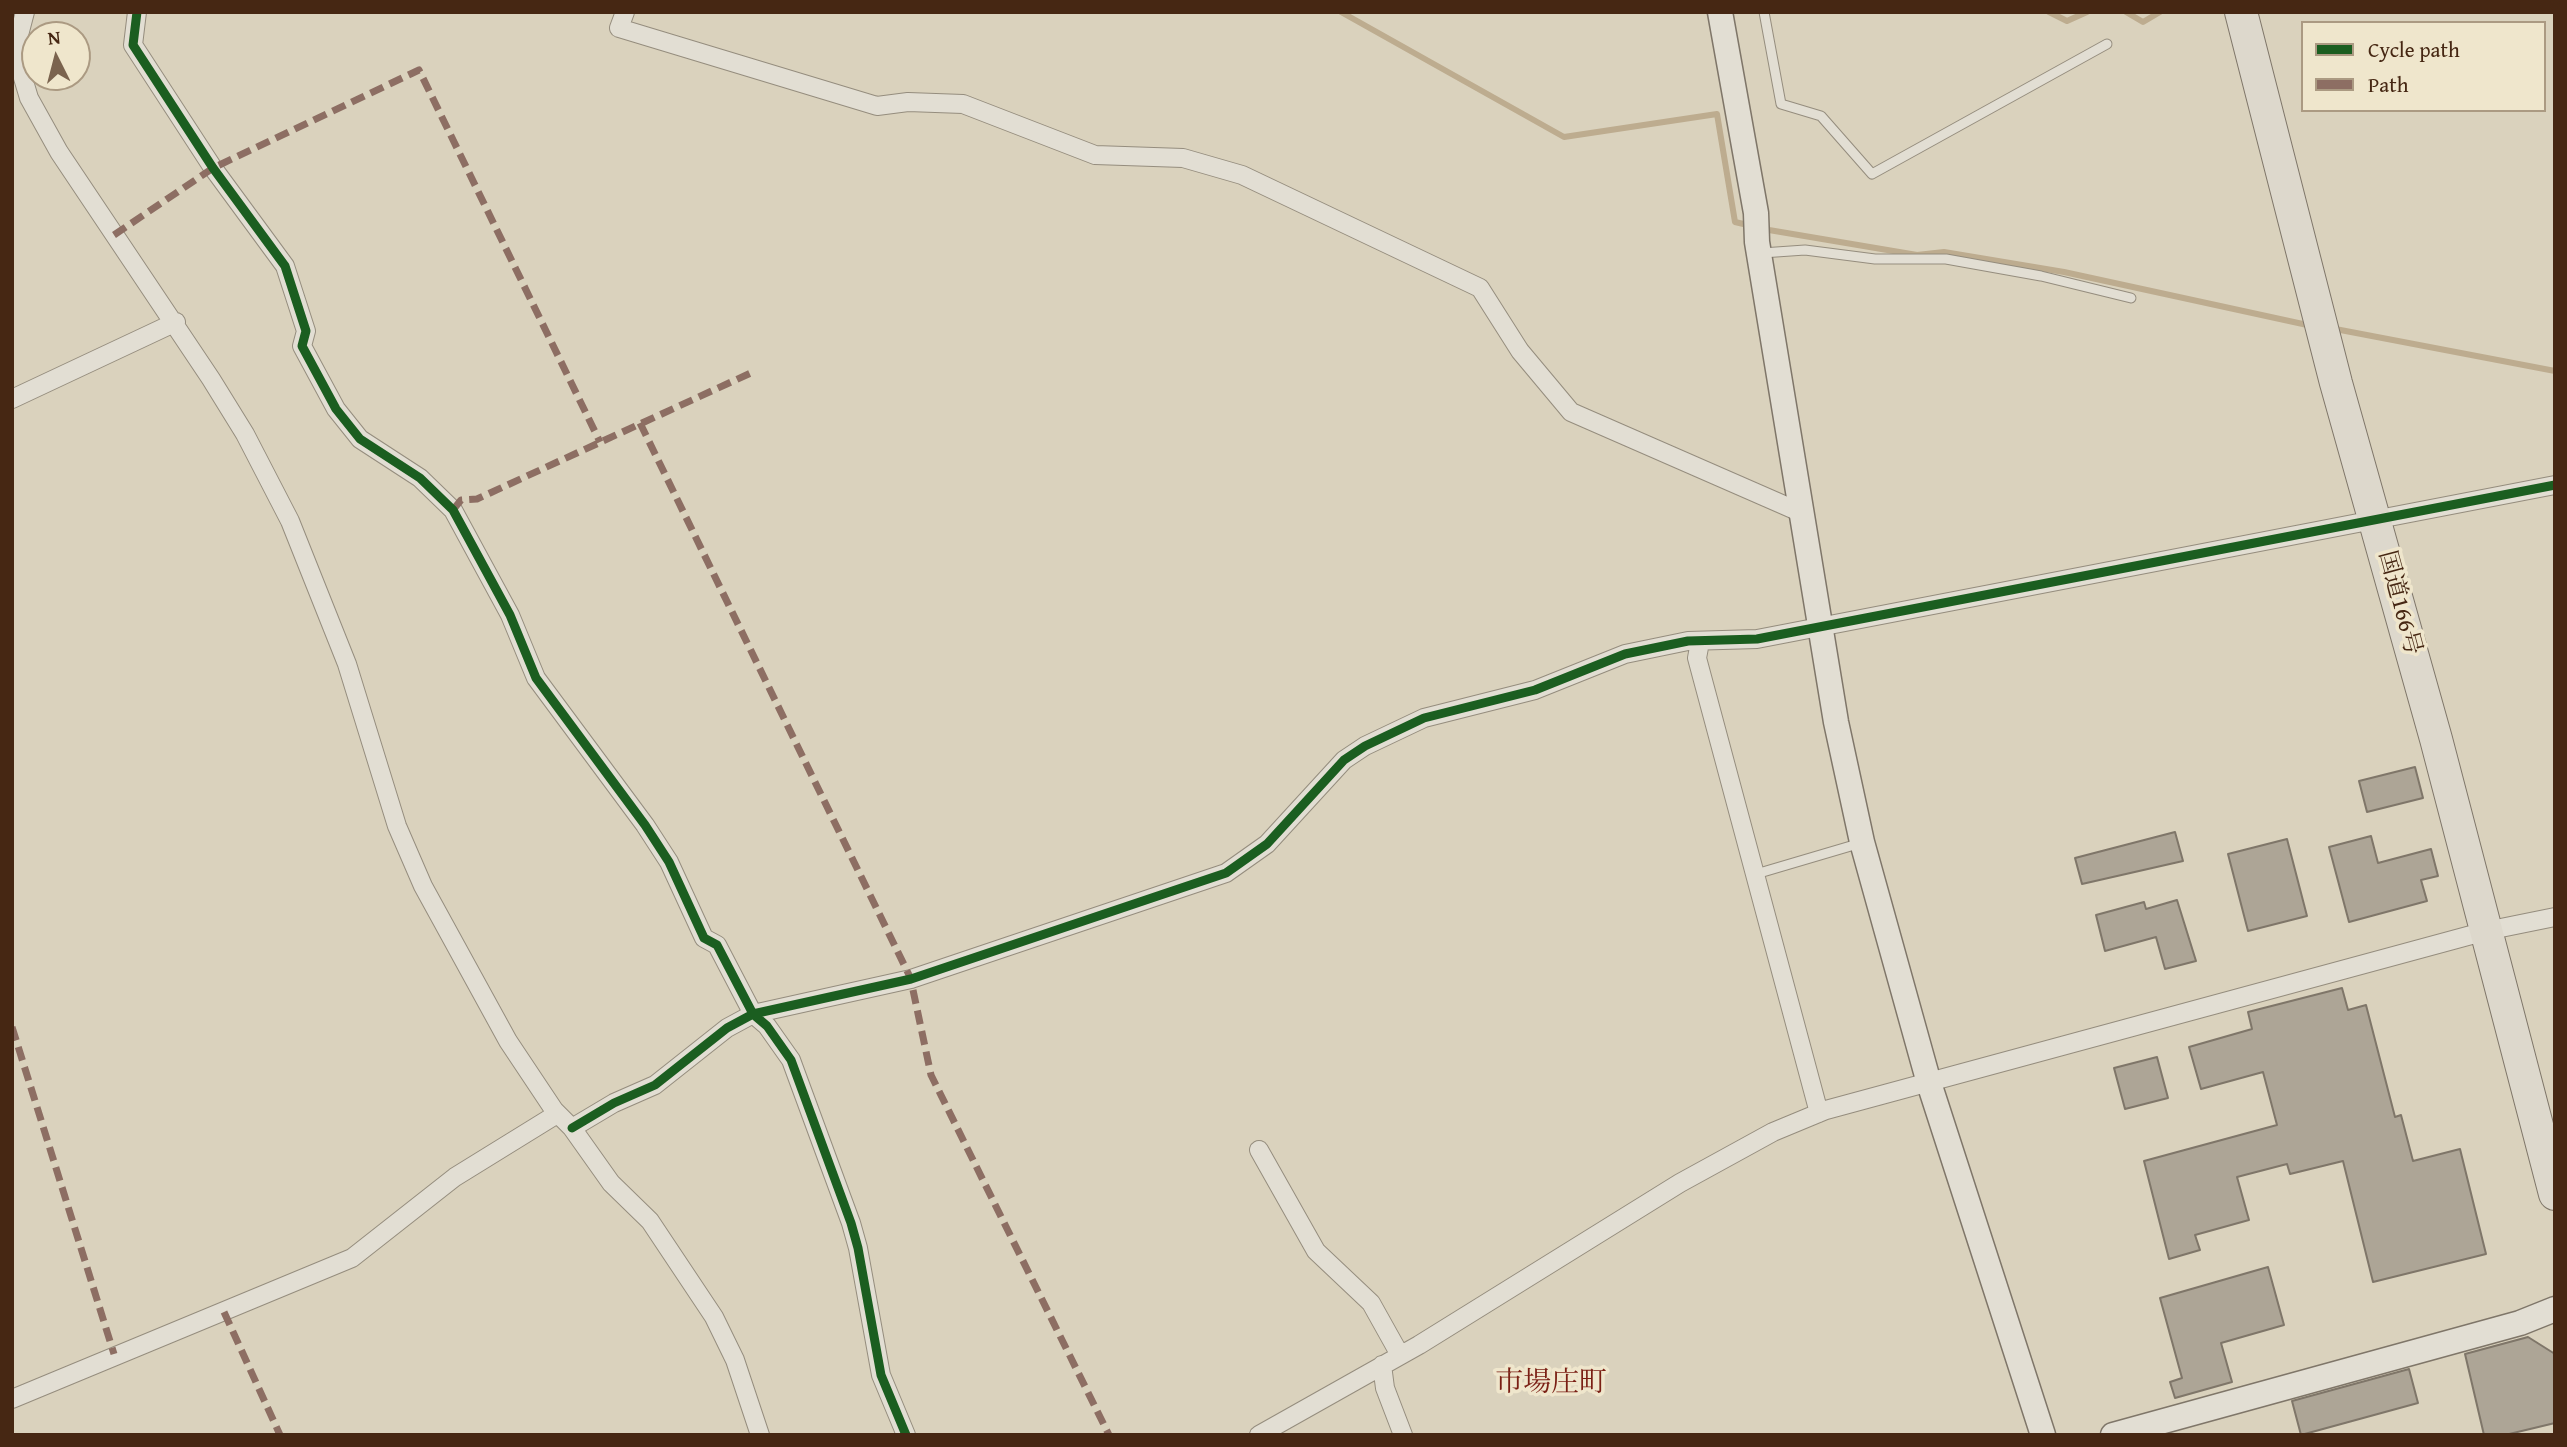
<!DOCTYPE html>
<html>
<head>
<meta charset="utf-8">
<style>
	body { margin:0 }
	#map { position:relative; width:2567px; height:1447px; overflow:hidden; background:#dad2bd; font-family:"Gentium Book Plus",serif }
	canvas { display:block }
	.frame { position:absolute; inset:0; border:14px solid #462713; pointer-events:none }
	.legend { position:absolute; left:2301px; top:21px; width:245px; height:91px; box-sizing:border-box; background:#efe6cc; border:2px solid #ab9a82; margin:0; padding:9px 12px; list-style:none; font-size:21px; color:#462713 }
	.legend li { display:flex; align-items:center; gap:14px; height:35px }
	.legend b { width:35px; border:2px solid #ab9a82 }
	.north { position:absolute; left:21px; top:21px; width:70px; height:70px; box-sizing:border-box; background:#efe6cc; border:2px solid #ab9a82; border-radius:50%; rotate:354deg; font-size:19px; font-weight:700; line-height:28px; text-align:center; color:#462713 }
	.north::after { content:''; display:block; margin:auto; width:24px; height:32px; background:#7a634e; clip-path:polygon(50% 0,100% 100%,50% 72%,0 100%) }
</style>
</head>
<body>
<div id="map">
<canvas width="2567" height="1447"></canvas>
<div class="frame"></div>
<ul class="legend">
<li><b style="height:9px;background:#1b5e20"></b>Cycle path</li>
<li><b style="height:9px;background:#8d6e63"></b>Path</li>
</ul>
<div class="north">N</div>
</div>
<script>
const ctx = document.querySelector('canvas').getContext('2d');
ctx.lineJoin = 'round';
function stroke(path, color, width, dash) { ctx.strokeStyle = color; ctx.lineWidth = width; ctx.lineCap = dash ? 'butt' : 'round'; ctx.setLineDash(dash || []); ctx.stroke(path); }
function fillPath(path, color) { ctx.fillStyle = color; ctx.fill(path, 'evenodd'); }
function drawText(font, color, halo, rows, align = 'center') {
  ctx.font = font + ' "Gentium Book Plus","Noto Serif JP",serif'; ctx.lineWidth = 7; ctx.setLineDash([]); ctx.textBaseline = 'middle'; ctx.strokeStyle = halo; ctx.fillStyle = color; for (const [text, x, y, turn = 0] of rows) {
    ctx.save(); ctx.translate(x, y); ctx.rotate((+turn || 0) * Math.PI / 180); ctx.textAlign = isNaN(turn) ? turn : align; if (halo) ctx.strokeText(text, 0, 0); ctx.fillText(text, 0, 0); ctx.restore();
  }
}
const stream = new Path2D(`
	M 1341,12 L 1564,137 L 1717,114 L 1735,222 L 1752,226
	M 2049,12 L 2067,21 L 2087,12
	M 2126,12 L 2143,22 L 2160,12
	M 1763,229 L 1917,255 L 1944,252 L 2064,272 L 2312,326
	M 2330,328 L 2555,371`);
const building = new Path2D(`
	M 2415,767 L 2423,798 L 2367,812 L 2359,781 Z
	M 2175,832 L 2183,861 L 2082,884 L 2075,858 Z
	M 2371,836 L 2378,863 L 2431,849 L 2438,876 L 2421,880 L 2427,901 L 2349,922 L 2329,847 Z
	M 2287,839 L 2307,916 L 2248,931 L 2228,854 Z
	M 2177,900 L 2196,961 L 2165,969 L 2156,937 L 2105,951 L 2096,915 L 2144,902 L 2146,909 Z
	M 2342,988 L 2348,1010 L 2366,1005 L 2395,1117 L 2401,1115 L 2413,1161 L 2460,1149 L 2486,1254 L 2373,1282 L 2343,1161 L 2290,1174 L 2287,1164 L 2237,1177 L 2249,1220 L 2195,1235 L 2200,1250 L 2169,1259 L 2144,1161 L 2277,1125 L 2263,1072 L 2201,1089 L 2189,1047 L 2252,1029 L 2248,1012 Z
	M 2157,1057 L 2168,1098 L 2125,1109 L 2114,1068 Z
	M 2268,1267 L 2284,1325 L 2221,1343 L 2232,1382 L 2175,1398 L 2170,1382 L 2182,1378 L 2160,1298 Z
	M 2528,1337 L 2555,1354 L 2555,1423 L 2505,1435 L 2484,1435 L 2465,1354 Z
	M 2409,1369 L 2418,1403 L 2301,1435 L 2292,1401 Z`);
const lane = new Path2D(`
	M 1764,12 L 1781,104 L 1821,116 L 1872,174 L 2107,44
	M 1762,253 L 1805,250 L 1875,259 L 1946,259 L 2041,276 L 2131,298
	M 1756,874 L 1861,843`);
const street = new Path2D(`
	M 25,12 L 19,35 L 17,58 L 29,98 L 59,152 L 211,379 L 245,434 L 290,521 L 347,664 L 397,826 L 423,886 L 508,1041 L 554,1110 L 572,1128 L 611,1183 L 650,1221 L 714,1317 L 735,1360 L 760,1435
	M 137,12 L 133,45 L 213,168 L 285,266 L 306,331 L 302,346 L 336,409 L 360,439 L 420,478 L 453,510 L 510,615 L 536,678 L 645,825 L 669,862 L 704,938 L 717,945 L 753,1014 L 767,1026 L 791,1060 L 851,1223 L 858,1248 L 881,1375 L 906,1435
	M 625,12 L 619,28 L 877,106 L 908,102 L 963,104 L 1095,155 L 1183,158 L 1242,175 L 1480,288 L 1520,351 L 1571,412 L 1802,513
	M 12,399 L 176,322
	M 1700,642 L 1697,658 L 1819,1113
	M 572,1128 L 614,1103 L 655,1085 L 727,1028 L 753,1014 L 911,979 L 1226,873 L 1267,844 L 1344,760 L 1365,746 L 1424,718 L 1535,690 L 1625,654 L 1688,641 L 1757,639 L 2555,485
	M 1259,1150 L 1316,1251 L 1371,1303 L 1400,1355
	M 1382,1365 L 1385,1388 L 1403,1435
	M 12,1399 L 352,1258 L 455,1177 L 557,1114
	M 1259,1435 L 1419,1345 L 1680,1183 L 1773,1132 L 1826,1110 L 2486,931 L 2555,917`);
const secondary = new Path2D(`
	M 1720,12 L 1756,213 L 1757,242 L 1836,722 L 1862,842 L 1929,1083 L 2043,1435
	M 2113,1435 L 2520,1323 L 2555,1309`);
const highway = new Path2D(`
	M 2241,12 L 2336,383 L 2436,739 L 2555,1194`);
const quiet = new Path2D(`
	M 114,235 L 213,168 L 419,70 L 600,442
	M 640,423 L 911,979
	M 453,510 L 461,500 L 477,499 L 755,371
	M 913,990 L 931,1075 L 1109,1435
	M 12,1027 L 114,1354
	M 224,1312 L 280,1435`);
const cycleway = new Path2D(`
	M 137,12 L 133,45 L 213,168 L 285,266 L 306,331 L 302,346 L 336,409 L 360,439 L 420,478 L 453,510 L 510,615 L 536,678 L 645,825 L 669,862 L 704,938 L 717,945 L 753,1014 L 767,1026 L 791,1060 L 851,1223 L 858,1248 L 881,1375 L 906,1435
	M 572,1128 L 614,1103 L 655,1085 L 727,1028 L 753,1014 L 911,979 L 1226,873 L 1267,844 L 1344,760 L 1365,746 L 1424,718 L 1535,690 L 1625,654 L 1688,641 L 1757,639 L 2555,485`);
const streetNames = [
	["国道166号",2399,603,75]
];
const quarterNames = [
	["市場庄町",1551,1384]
];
stroke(stream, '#bdac8f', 6);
fillPath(building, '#ada596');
stroke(building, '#7f7669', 2);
stroke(lane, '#958d7e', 11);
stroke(street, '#958d7e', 20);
stroke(secondary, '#7f7669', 27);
stroke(highway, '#7f7669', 34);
stroke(lane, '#e2ded3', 9);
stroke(street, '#e2ded3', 18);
stroke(secondary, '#e2ded3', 24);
stroke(highway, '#ddd8cc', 32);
stroke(quiet, '#8d6e63', 7, [14, 7]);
stroke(cycleway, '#1b5e20', 9);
drawText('24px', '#462713', '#efe6cc', streetNames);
drawText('28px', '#7a1f14', '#efe6cc', quarterNames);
</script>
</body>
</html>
